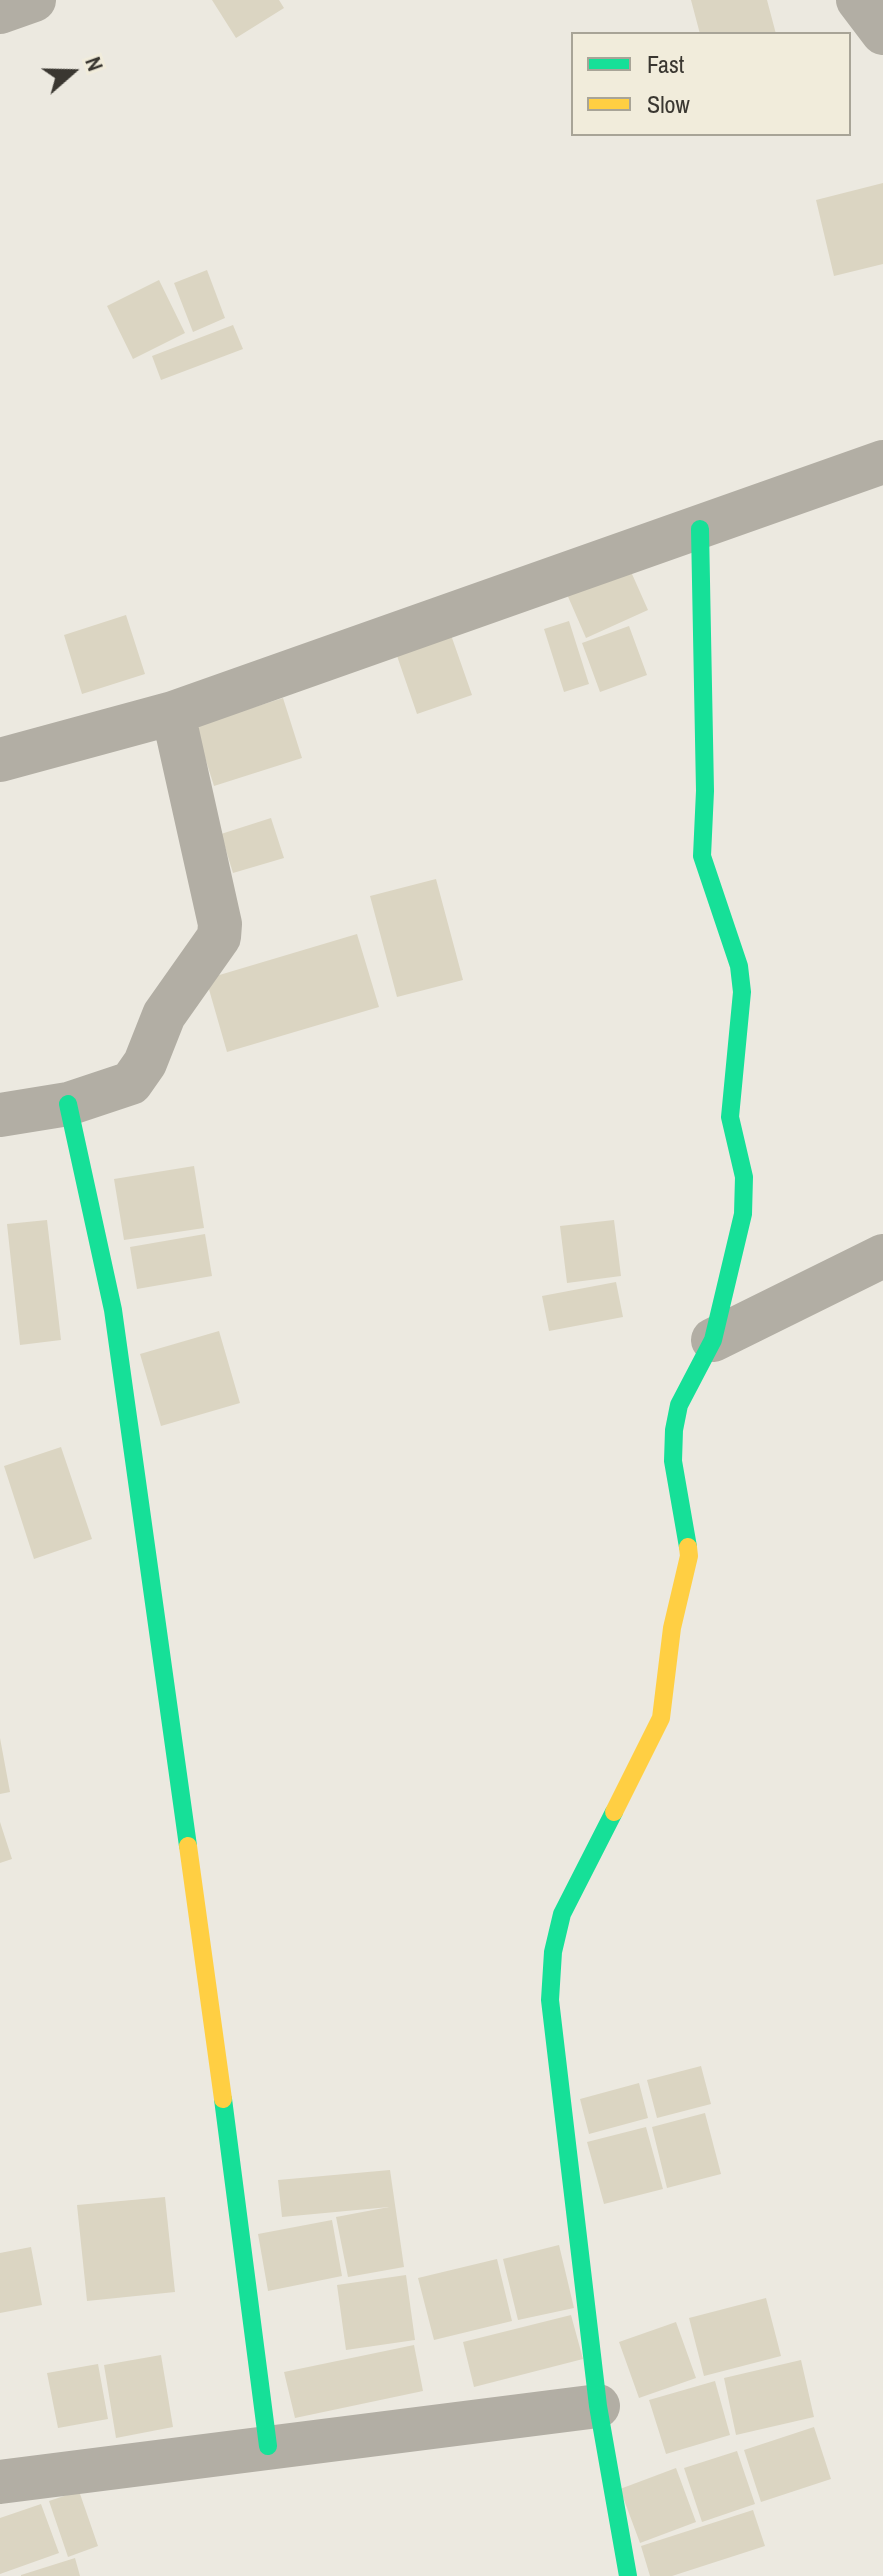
<!DOCTYPE html>
<html>
<head>
<meta charset="utf-8">
<style>
	body { margin:0 }
	#map { position:relative; width:883px; height:2576px; overflow:hidden; background:#ece9e0; font-family:"Archivo Narrow",sans-serif }
	canvas { display:block }
	.legend { position:absolute; left:571px; top:32px; width:280px; height:104px; box-sizing:border-box; background:#f1ecdb; border:2px solid #a8a497; margin:0; padding:10px 14px; list-style:none; font-size:24px; color:#3a3731 }
	.legend li { display:flex; align-items:center; gap:16px; height:40px }
	.legend b { width:40px; border:2px solid #a8a497 }
	.north { position:absolute; left:32px; top:32px; width:80px; height:80px; -webkit-text-stroke:6px #f1ecdb; paint-order:stroke; rotate:70deg; font-size:22px; font-weight:700; line-height:32px; text-align:center; color:#3a3731 }
	.north::after { content:''; display:block; margin:auto; width:28px; height:36px; background:#3a3731; clip-path:polygon(50% 0,100% 100%,50% 72%,0 100%) }
</style>
</head>
<body>
<div id="map">
<canvas width="883" height="2576"></canvas>
<ul class="legend">
<li><b style="height:10px;background:#16e098"></b>Fast</li>
<li><b style="height:10px;background:#ffcf43"></b>Slow</li>
</ul>
<div class="north">N</div>
</div>
<script>
const ctx = document.querySelector('canvas').getContext('2d');
ctx.lineJoin = 'round';
function fillPath(path, color) { ctx.fillStyle = color; ctx.fill(path, 'evenodd'); }
function stroke(path, color, width, dash) { ctx.strokeStyle = color; ctx.lineWidth = width; ctx.lineCap = dash ? 'butt' : 'round'; ctx.setLineDash(dash || []); ctx.stroke(path); }
const building = new Path2D(`
	M 212,0 L 279,0 L 284,8 L 236,38 Z
	M 691,0 L 767,0 L 776,34 L 700,34 Z
	M 883,183 L 883,264 L 834,276 L 816,200 Z
	M 207,270 L 225,318 L 193,332 L 174,283 Z
	M 159,280 L 185,333 L 133,359 L 107,306 Z
	M 233,325 L 243,349 L 161,380 L 152,356 Z
	M 628,565 L 648,610 L 586,638 L 566,592 Z
	M 126,615 L 145,674 L 82,694 L 64,635 Z
	M 569,621 L 589,684 L 564,692 L 544,629 Z
	M 629,626 L 647,675 L 600,692 L 582,643 Z
	M 451,635 L 472,695 L 417,714 L 396,653 Z
	M 283,698 L 302,758 L 214,786 L 195,726 Z
	M 271,818 L 284,858 L 233,873 L 221,834 Z
	M 436,879 L 463,980 L 397,997 L 370,896 Z
	M 357,934 L 379,1007 L 227,1052 L 206,979 Z
	M 194,1166 L 204,1228 L 124,1240 L 114,1179 Z
	M 47,1220 L 61,1340 L 20,1345 L 7,1224 Z
	M 614,1220 L 621,1276 L 567,1283 L 560,1226 Z
	M 205,1234 L 212,1276 L 137,1289 L 130,1247 Z
	M 616,1282 L 623,1317 L 549,1331 L 542,1296 Z
	M 219,1331 L 240,1403 L 161,1426 L 140,1354 Z
	M 61,1447 L 92,1539 L 34,1559 L 4,1466 Z
	M 0,1738 L 10,1792 L 0,1794 Z
	M 0,1822 L 12,1859 L 0,1863 Z
	M 701,2066 L 711,2104 L 657,2118 L 647,2080 Z
	M 639,2083 L 648,2118 L 589,2134 L 580,2099 Z
	M 705,2113 L 721,2174 L 667,2188 L 652,2127 Z
	M 646,2127 L 663,2189 L 604,2204 L 587,2142 Z
	M 390,2170 L 404,2267 L 348,2277 L 336,2217 L 389,2207 L 282,2217 L 278,2180 Z
	M 165,2197 L 175,2292 L 87,2301 L 77,2205 Z
	M 332,2220 L 342,2276 L 268,2291 L 258,2234 Z
	M 559,2245 L 574,2308 L 518,2320 L 503,2259 Z
	M 31,2247 L 42,2305 L 0,2313 L 0,2253 Z
	M 497,2259 L 512,2321 L 434,2340 L 418,2278 Z
	M 406,2275 L 415,2340 L 346,2350 L 337,2285 Z
	M 766,2298 L 781,2356 L 704,2376 L 689,2318 Z
	M 571,2315 L 583,2359 L 474,2387 L 463,2342 Z
	M 676,2322 L 696,2378 L 639,2398 L 619,2342 Z
	M 414,2345 L 423,2391 L 295,2418 L 284,2372 Z
	M 161,2355 L 173,2427 L 116,2438 L 104,2365 Z
	M 801,2360 L 814,2417 L 736,2435 L 724,2378 Z
	M 98,2364 L 108,2419 L 58,2428 L 47,2373 Z
	M 715,2381 L 730,2435 L 666,2454 L 649,2400 Z
	M 814,2427 L 831,2479 L 761,2502 L 744,2450 Z
	M 737,2451 L 755,2504 L 702,2522 L 684,2468 Z
	M 676,2468 L 696,2522 L 640,2543 L 620,2489 Z
	M 79,2491 L 98,2546 L 68,2557 L 49,2501 Z
	M 41,2504 L 59,2553 L 0,2574 L 0,2518 Z
	M 753,2510 L 765,2546 L 672,2576 L 650,2576 L 641,2546 Z
	M 75,2558 L 80,2576 L 21,2576 L 21,2575 Z`);
const street = new Path2D(`
	M 858,0 L 883,33
	M 0,12 L 34,0
	M 0,760 L 173,713 L 883,462
	M 0,1115 L 68,1104 L 131,1083 L 145,1063 L 164,1015 L 219,937 L 220,924 L 173,713
	M 713,1340 L 883,1256
	M 0,2482 L 598,2406`);
const fast = new Path2D(`
	M 68,1104 L 113,1310 L 188,1846
	M 688,1547 L 673,1461 L 674,1430 L 679,1405 L 713,1340 L 743,1214 L 744,1177 L 730,1117 L 742,992 L 739,966 L 702,856 L 705,791 L 700,529
	M 614,1812 L 562,1914 L 553,1952 L 550,2000 L 598,2406 L 628,2576
	M 223,2099 L 268,2446`);
const slow = new Path2D(`
	M 614,1812 L 661,1718 L 672,1628 L 689,1556 L 688,1547
	M 188,1846 L 223,2099`);
fillPath(building, '#dbd5c2');
stroke(street, '#b2aea4', 44);
stroke(fast, '#16e098', 18);
stroke(slow, '#ffcf43', 18);
</script>
</body>
</html>
